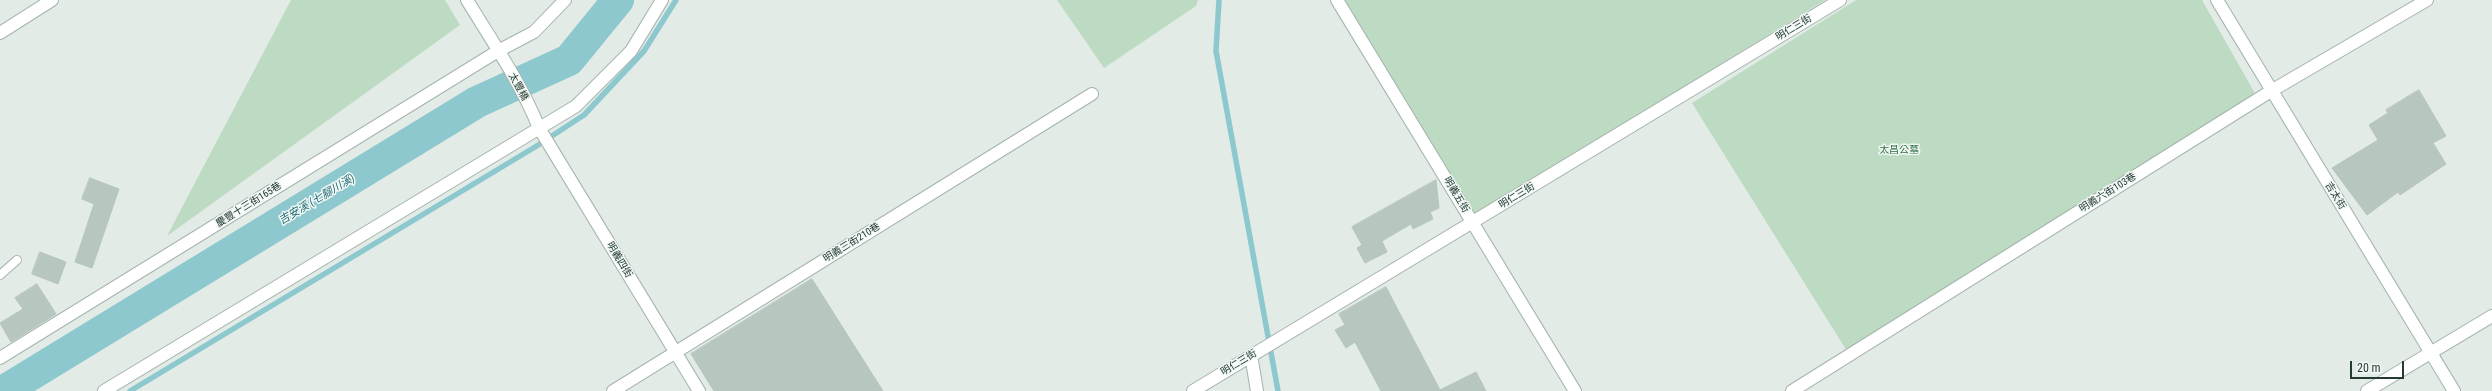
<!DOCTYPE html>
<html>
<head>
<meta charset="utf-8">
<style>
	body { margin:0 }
	#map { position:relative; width:2492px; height:391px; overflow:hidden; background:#e2ebe6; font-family:"Roboto Condensed",sans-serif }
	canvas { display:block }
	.scale { position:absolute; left:2350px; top:361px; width:54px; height:18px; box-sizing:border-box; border:2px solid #233b33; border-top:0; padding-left:5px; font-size:12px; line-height:14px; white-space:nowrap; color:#233b33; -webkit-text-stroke:3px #f2f8f5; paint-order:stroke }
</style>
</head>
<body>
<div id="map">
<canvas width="2492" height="391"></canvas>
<div class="scale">20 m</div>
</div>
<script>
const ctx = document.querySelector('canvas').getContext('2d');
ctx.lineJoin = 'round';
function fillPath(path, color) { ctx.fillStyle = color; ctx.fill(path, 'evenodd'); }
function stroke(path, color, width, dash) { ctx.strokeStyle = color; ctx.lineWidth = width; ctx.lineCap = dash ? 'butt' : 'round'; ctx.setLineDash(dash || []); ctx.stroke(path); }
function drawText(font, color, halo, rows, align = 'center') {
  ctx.font = font + ' "Roboto Condensed","Noto Sans TC",sans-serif'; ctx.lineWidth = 3; ctx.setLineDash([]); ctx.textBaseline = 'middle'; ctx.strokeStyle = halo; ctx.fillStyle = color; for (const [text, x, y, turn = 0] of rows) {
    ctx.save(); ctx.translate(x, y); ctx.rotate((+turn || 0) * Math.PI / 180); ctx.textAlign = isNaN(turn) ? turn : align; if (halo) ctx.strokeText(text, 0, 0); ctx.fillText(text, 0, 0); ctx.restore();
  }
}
const green = new Path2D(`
	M 291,0 L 445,0 L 460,25 L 167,236 Z
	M 1057,0 L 1198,0 L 1196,6 L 1104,68 Z
	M 1344,0 L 1825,0 L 1476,215 Z
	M 1856,0 L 2202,0 L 2261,104 L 1850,356 L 1692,103 Z`);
const stream = new Path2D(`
	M 1219,0 L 1216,51 L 1278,391
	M 130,391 L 535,147 L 584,115 L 644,51 L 676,0`);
const river = new Path2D(`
	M 4,391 L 477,102 L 569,60 L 618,0`);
const building = new Path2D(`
	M 2419,90 L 2446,136 L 2433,143 L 2446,164 L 2400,195 L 2398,192 L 2367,215 L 2332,168 L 2378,140 L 2369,125 L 2388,113 L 2386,110 Z
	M 90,178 L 119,189 L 92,268 L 75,262 L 94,204 L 82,199 Z
	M 1436,180 L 1439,208 L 1430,212 L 1433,219 L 1413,229 L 1411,224 L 1382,241 L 1387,252 L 1365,263 L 1357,248 L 1362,245 L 1352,227 Z
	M 40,252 L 66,262 L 58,284 L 32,274 Z
	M 812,279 L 883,391 L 714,391 L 691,354 Z
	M 37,284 L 56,314 L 11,342 L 0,323 L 23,309 L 15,298 Z
	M 1386,287 L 1440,390 L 1476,372 L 1486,391 L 1381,391 L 1355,342 L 1346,348 L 1335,330 L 1345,325 L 1339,314 Z`);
const lane = new Path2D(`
	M 0,275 L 17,260`);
const street = new Path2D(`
	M 467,0 C 492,41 521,83 539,128 L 699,391
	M 1337,0 L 1575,391
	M 2217,0 L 2454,391
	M 0,33 L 52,0
	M 1251,355 L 1257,391
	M 0,358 L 498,51 L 534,32 L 565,0
	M 104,391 L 576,106 L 631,51 L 662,0
	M 613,391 L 1092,94
	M 1193,391 L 1840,0
	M 1792,391 L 2271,91 L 2427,0
	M 2367,391 L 2492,316`);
const streetNames = [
	["明仁三街",1794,28,-31],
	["太豐橋",518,87,61],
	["明義六街103巷",2108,193,-32],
	["明義五街",1456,195,59],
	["明仁三街",1517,196,-31],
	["吉太街",2335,196,58],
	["慶豐十三街165巷",249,205,-32],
	["明義三街210巷",852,243,-32],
	["明義四街",619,260,59],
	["明仁三街",1239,363,-31]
];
const parkNames = [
	["太昌公墓",1899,150]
];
const waterNames = [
	["吉安溪 (七腳川溪)",317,200,-31]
];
fillPath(green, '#bcdbc2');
stroke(stream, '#8dc8ce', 5.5);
stroke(river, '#8dc8ce', 32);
fillPath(building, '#b7c6bf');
stroke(building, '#b5c5bd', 1);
stroke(lane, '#a5b3ad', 10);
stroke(street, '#a5b3ad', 14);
stroke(lane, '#fff', 8);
stroke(street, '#fff', 12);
drawText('10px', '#233b33', '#f2f8f5', streetNames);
drawText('10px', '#2f7044', '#f2f8f5', parkNames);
drawText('italic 11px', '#206c74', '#f2f8f5', waterNames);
</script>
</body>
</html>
